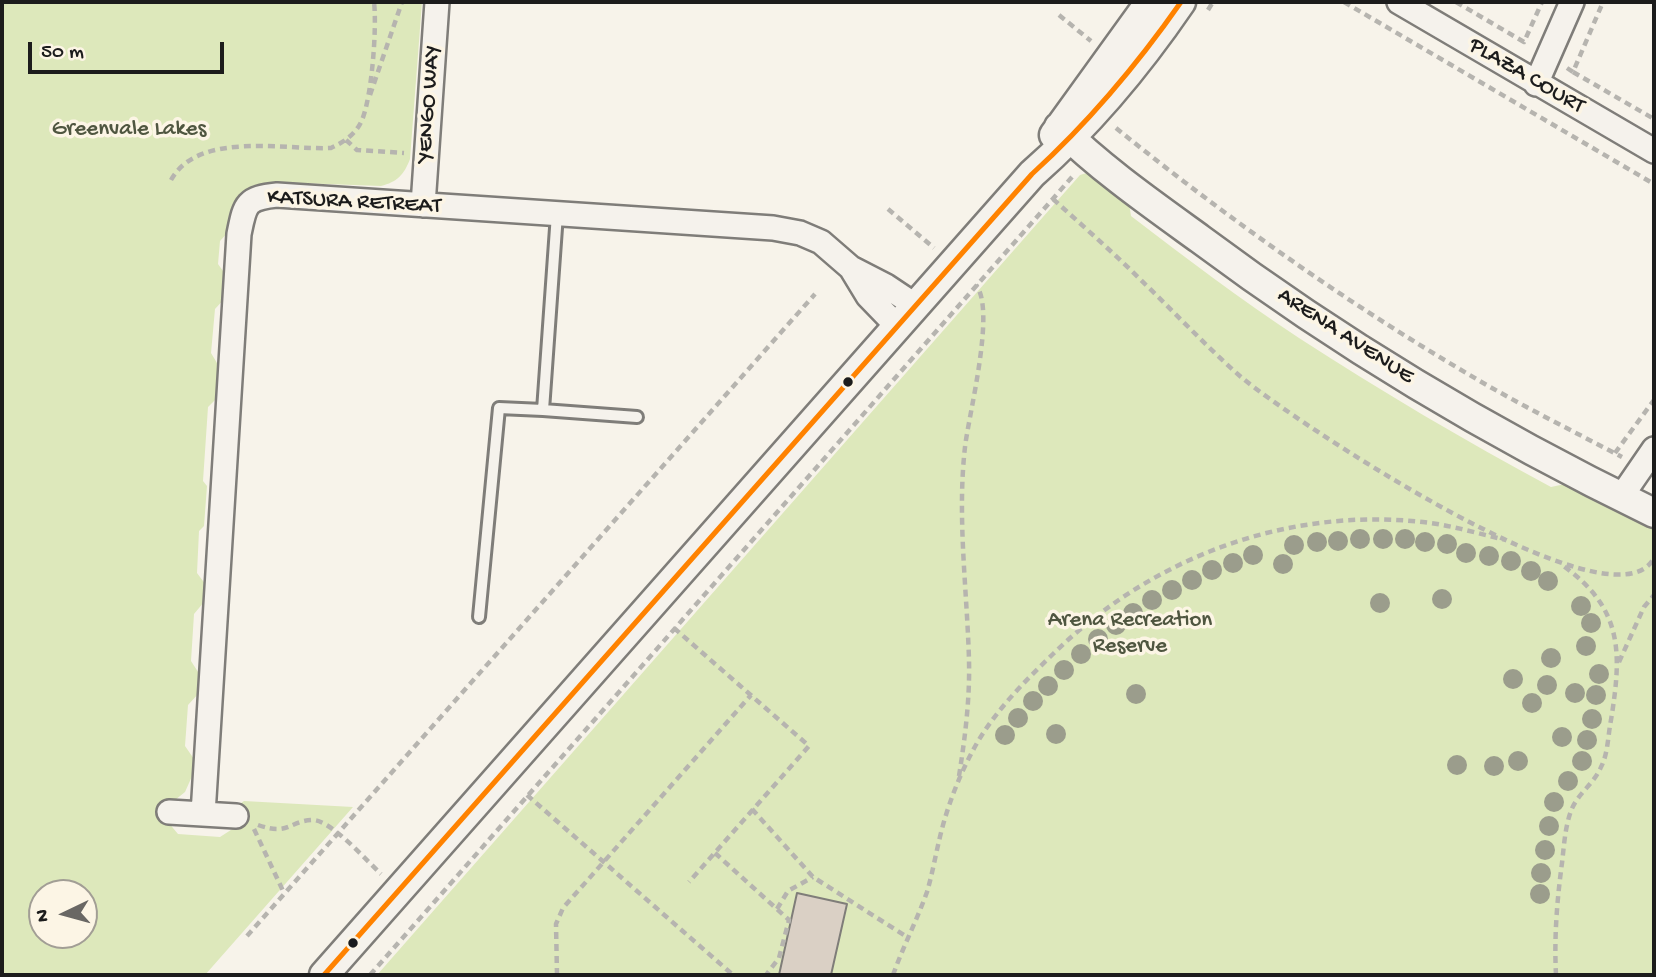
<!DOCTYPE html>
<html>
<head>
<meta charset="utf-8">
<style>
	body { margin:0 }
	#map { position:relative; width:1656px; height:977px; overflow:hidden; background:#f7f3ea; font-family:"Gochi Hand",sans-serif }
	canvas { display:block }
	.frame { position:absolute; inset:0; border:4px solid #1c1c1c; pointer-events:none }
	.north { position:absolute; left:28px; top:879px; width:70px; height:70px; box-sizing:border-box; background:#fcf5e5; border:2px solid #a29e95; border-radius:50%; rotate:265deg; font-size:19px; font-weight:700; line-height:28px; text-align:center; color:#1c1c1c }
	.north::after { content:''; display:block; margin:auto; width:24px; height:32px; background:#696764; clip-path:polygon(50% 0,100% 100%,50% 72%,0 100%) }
	.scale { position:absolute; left:28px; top:42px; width:196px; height:32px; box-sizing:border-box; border:4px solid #1c1c1c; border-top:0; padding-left:9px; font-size:21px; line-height:24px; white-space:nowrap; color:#1c1c1c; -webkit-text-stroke:5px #fcf5e5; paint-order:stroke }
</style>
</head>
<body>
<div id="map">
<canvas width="1656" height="977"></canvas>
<div class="frame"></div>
<div class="north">N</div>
<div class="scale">50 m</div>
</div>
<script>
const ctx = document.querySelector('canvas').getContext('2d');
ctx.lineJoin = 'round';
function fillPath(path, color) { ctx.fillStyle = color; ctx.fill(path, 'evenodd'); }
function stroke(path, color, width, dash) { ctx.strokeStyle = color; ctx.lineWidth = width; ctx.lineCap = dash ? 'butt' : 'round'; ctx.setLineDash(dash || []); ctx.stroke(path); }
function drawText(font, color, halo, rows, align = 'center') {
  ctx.font = font + ' "Gochi Hand",sans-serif'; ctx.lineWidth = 7; ctx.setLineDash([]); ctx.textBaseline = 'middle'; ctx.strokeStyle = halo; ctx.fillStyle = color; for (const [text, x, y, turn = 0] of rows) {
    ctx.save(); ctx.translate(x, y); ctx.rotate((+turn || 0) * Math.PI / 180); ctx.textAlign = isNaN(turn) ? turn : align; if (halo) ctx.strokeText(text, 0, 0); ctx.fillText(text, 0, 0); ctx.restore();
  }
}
const green = new Path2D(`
	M 2,2 L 422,2 L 410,159 C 404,175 397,182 381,186 L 272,182 L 252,186 L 242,193 L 235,203 L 231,229 L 220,241 L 218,264 L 228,278 L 226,297 L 215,309 L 211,353 L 220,368 L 218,397 L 208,407 L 203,481 L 207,486 L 204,526 L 199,531 L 197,573 L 206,585 L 204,602 L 194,614 L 191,661 L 200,675 L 199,693 L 188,705 L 185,746 L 194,759 L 193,774 L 185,792 L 170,804 L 168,822 L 178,834 L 220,837 L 234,828 L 237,806 L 244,801 L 353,807 L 205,975 L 2,975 ZM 42,893 L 84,893 L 84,935 L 42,935 Z
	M 1090,172 L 1129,203 L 1131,216 C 1186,258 1241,300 1299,338 C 1381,391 1465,441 1551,487 L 1565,484 L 1654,528 L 1654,975 L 377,975 L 1050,209 L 1080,175 Z`);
const building = new Path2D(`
	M 797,893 L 847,904 L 831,975 L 779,975 Z`);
const path = new Path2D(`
	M 1344,2 L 1654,184
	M 1456,2 L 1524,42 L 1542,2
	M 1208,10 L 1213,2
	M 1059,15 L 1091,41
	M 1567,68 L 1573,72 L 1603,2
	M 1573,72 L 1654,119
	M 370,95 L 402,2
	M 1116,128 C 1227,218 1344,301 1468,374 C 1518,404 1571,430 1622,457
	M 346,140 L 357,150 L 404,153
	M 171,180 C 198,131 283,150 331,148 C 344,142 356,134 362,120 C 372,96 377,27 374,2
	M 1053,199 C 1084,227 1116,255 1146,285 C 1178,316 1208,348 1241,377 C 1287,416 1613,636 1654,558
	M 888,209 L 934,248
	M 1615,453 L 1654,400
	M 674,628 L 809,746 L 689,882
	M 1619,662 L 1644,607 L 1654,595
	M 959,776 C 965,738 970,699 969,660 C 967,589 957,517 965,447 C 969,413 996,310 976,285
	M 527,795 L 733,975
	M 752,809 L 813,877 L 907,937
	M 258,825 C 289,836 289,821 312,820 C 330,819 367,861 381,874
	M 254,829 L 284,893
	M 715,853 L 789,920 L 779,958 L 766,975
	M 777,909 L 788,891 L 813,877
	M 247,936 L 815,294
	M 370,975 L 1072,177
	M 557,975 L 556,924 L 563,908 L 751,695
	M 893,975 C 903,947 917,920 927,892 C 932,875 935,858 939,841 C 947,806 960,773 977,743 C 997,709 1025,681 1053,654 C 1151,558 1285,507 1423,522 C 1451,525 1479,534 1506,540
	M 1556,975 C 1554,938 1557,900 1562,863 C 1564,846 1565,827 1571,811 C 1577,794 1594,784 1601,767 C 1608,754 1608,735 1611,720 C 1622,652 1623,608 1562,565`);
const service = new Path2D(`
	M 543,410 L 637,417
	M 479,617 L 499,408 L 543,410 L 557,214`);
const minor = new Path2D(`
	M 1399,2 L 1654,151
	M 1536,84 L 1572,2
	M 423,205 L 437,2
	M 851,268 L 868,296 L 898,327
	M 1621,497 L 1654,449
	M 169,812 L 236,816
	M 203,814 L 239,234 C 245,205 245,198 277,195 L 773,228 L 800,233 L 821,242 L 851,268 L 886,286 L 916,306`);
const tertiary = new Path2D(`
	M 1059,127 C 1100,168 1153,205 1200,239 C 1342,345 1495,436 1654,513
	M 1054,135 L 1150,2
	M 324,975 L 1032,174 C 1090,123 1138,65 1181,2`);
const bus1 = new Path2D(`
	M 324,975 L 1032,174 C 1089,122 1137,65 1181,2`);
const trees = [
	[1360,539],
	[1383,539],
	[1405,539],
	[1338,541],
	[1317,542],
	[1425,542],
	[1447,544],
	[1294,545],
	[1466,553],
	[1253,555],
	[1489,556],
	[1511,561],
	[1233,563],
	[1283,564],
	[1212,570],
	[1531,571],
	[1192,580],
	[1548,581],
	[1172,590],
	[1442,599],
	[1152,600],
	[1380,603],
	[1581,606],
	[1133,613],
	[1591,623],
	[1116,625],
	[1098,639],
	[1586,646],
	[1081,654],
	[1551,658],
	[1064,670],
	[1599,674],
	[1513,679],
	[1547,685],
	[1048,686],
	[1575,693],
	[1136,694],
	[1596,695],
	[1033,701],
	[1532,703],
	[1018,718],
	[1592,719],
	[1056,734],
	[1005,735],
	[1562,737],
	[1587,740],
	[1518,761],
	[1582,761],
	[1457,765],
	[1494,766],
	[1568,781],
	[1554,802],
	[1549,826],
	[1545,850],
	[1541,873],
	[1540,894]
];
const markers = [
	[848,382,6,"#1c1c1c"],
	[353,943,6,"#1c1c1c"]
];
const streetNames = [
	["PLAZA COURT",1526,77,30],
	["YENGO WAY",430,104,-86],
	["KATSURA RETREAT",354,203,3],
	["ARENA AVENUE",1345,337,33]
];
const parkNames = [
	["Greenvale Lakes",129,130],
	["Arena Recreation",1130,621],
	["Reserve",1130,647]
];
fillPath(green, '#dde8bb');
fillPath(building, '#dad0c5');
stroke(building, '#7f7d79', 2);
stroke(service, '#7f7d79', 16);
stroke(minor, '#7f7d79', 28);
stroke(tertiary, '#7f7d79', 33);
stroke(path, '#b6b4af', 4.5, [7, 5]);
stroke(service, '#f5f2ec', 10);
stroke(minor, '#f5f2ec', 23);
stroke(tertiary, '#f5f2ec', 28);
stroke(bus1, '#ff8200', 5);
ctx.fillStyle = '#9b9d8c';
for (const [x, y] of trees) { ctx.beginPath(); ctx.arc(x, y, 10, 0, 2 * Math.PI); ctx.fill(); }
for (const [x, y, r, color] of markers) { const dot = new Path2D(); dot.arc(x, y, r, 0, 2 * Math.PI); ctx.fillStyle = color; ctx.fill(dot); stroke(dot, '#fcf5e5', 2.5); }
drawText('23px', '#1c1c1c', '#fcf5e5', streetNames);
drawText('23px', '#4f5640', '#fcf5e5', parkNames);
</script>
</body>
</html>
